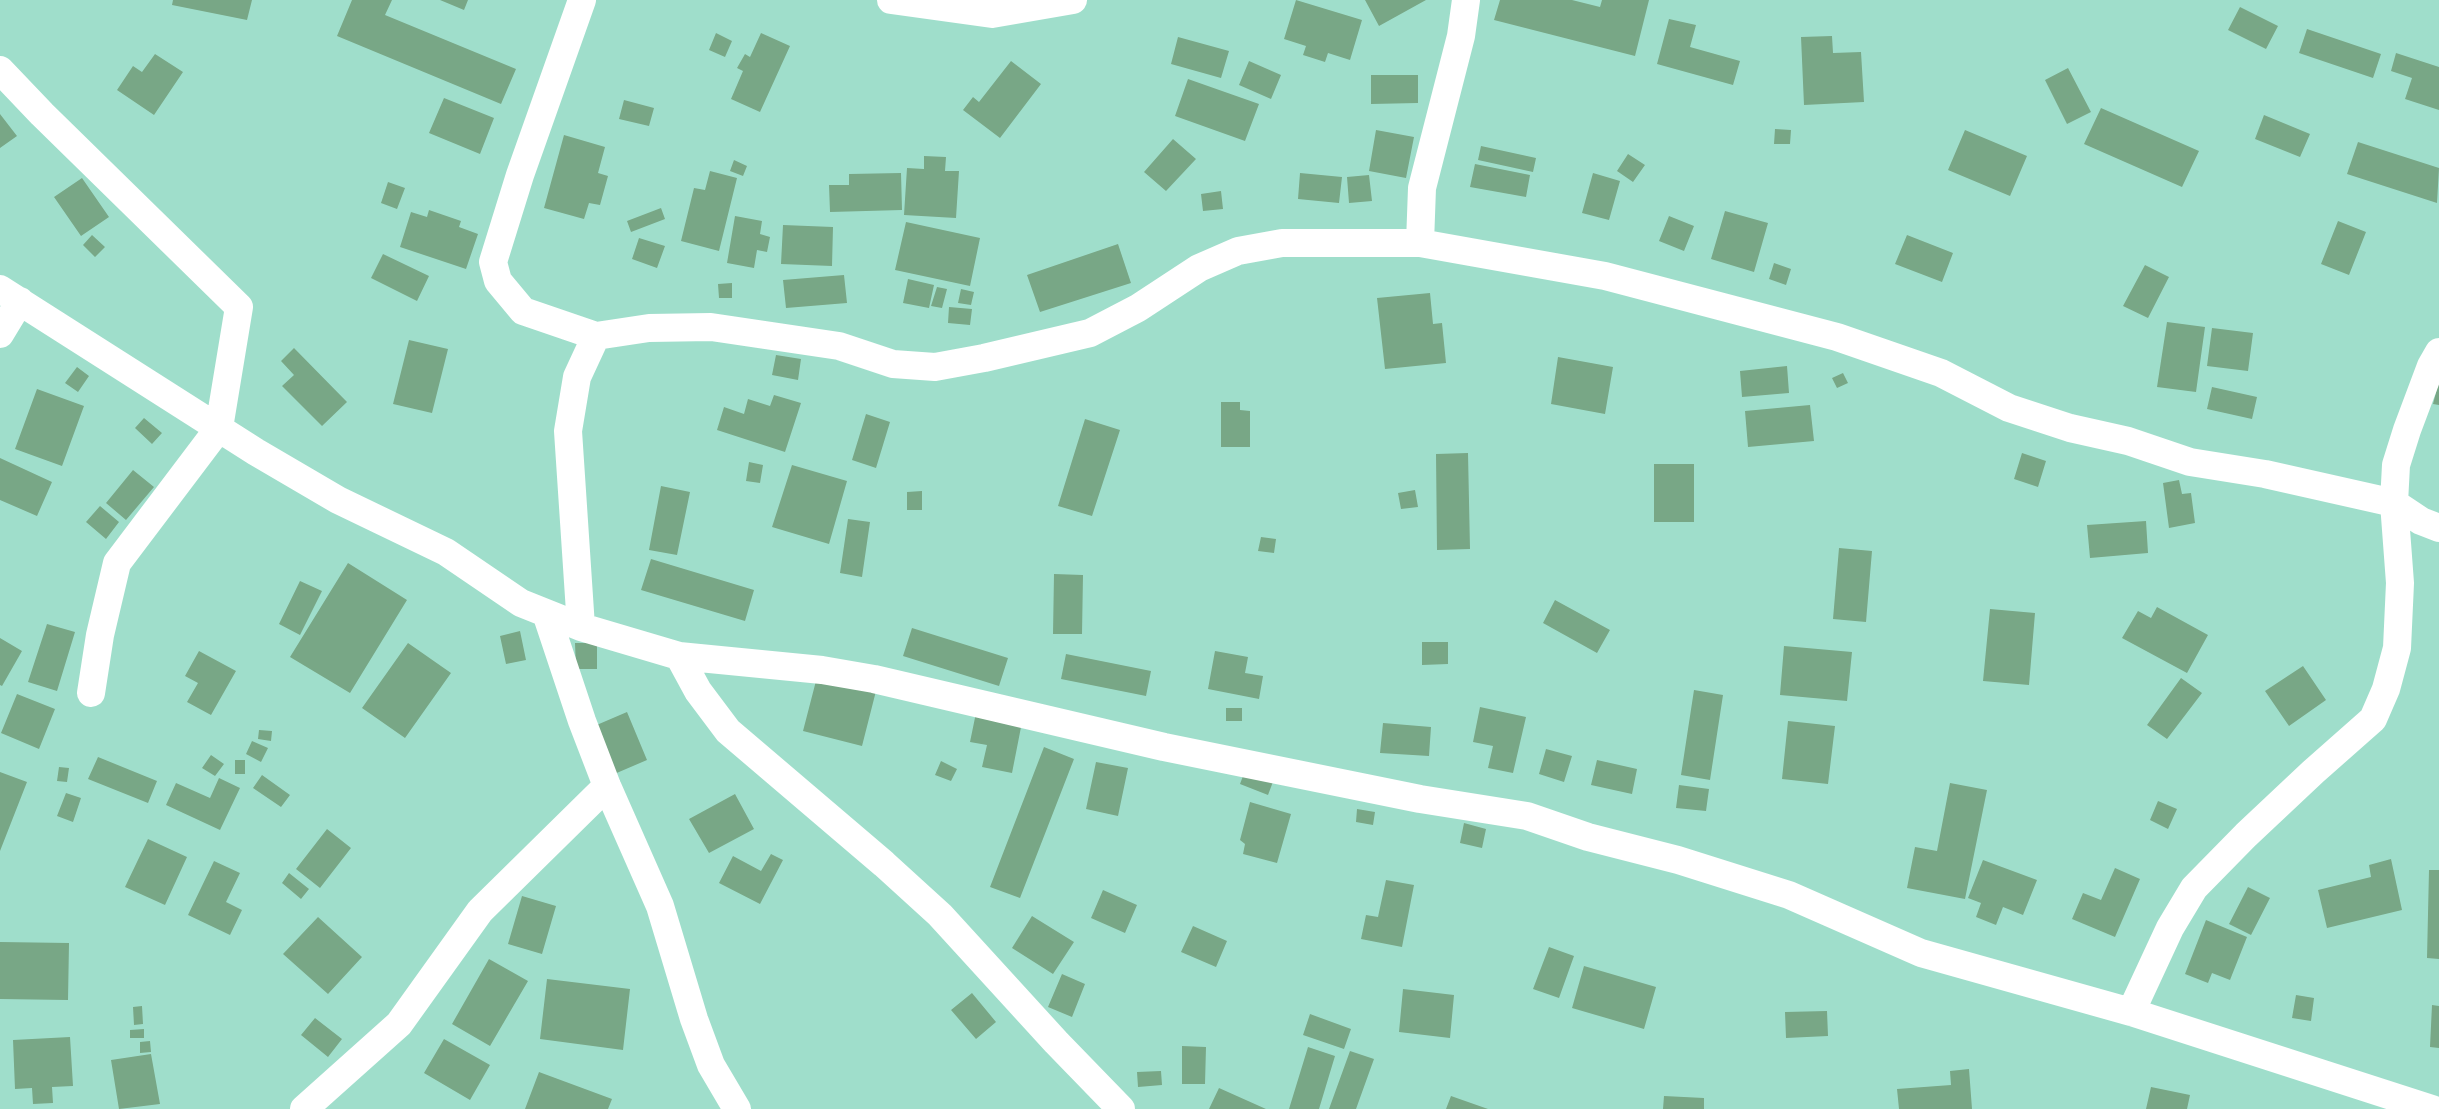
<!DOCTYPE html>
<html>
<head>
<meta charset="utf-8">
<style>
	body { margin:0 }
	canvas { display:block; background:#9fdecb }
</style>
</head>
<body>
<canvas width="2439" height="1109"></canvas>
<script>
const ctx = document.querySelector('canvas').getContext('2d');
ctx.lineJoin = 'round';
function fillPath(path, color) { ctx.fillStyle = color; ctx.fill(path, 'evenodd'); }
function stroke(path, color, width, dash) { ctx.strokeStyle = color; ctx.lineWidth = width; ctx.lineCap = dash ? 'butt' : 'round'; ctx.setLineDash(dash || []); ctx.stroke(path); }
const building = new Path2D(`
	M 173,0 L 252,0 L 247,20 L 172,5 Z
	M 352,0 L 392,0 L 385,15 L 516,69 L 501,104 L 337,36 Z
	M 440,0 L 468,0 L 464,10 Z
	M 1296,0 L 1362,20 L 1350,60 L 1328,53 L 1325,62 L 1303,55 L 1306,46 L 1284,39 Z
	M 1365,0 L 1426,0 L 1379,26 Z
	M 1500,0 L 1572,0 L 1600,7 L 1602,0 L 1649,0 L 1635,56 L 1494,20 Z
	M 2240,7 L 2278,26 L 2266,49 L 2228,30 Z
	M 1669,19 L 1696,25 L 1690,47 L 1740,61 L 1733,85 L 1657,64 Z
	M 2307,29 L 2381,54 L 2373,78 L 2299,53 Z
	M 716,33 L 732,41 L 725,57 L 709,50 Z
	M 761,33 L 790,46 L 760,112 L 731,99 L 743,71 L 737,68 L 745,54 L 750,57 Z
	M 1832,36 L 1833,53 L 1861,52 L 1864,102 L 1804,105 L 1801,37 Z
	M 1178,37 L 1229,51 L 1221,78 L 1171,64 Z
	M 2396,53 L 2439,67 L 2439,110 L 2405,99 L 2412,78 L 2391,71 Z
	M 155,54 L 183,72 L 154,115 L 117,90 L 133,66 L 142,72 Z
	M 1011,61 L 1041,84 L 1000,138 L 963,110 L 973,97 L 979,102 Z
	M 1249,61 L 1281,75 L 1271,99 L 1239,85 Z
	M 2068,68 L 2091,112 L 2067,124 L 2045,80 Z
	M 1371,75 L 1418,75 L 1418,103 L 1371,104 Z
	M 1188,79 L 1259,104 L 1245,141 L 1175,116 Z
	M 444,98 L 494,118 L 480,154 L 429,133 Z
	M 624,100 L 654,108 L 649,126 L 619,119 Z
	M 2101,108 L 2199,151 L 2182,187 L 2084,144 Z
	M 0,114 L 17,136 L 0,148 Z
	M 2264,115 L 2310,134 L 2300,157 L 2255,139 Z
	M 1775,129 L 1791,130 L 1790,144 L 1774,144 Z
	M 1376,130 L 1414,137 L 1406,178 L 1369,171 Z
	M 1965,130 L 2027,156 L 2010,196 L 1948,170 Z
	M 564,135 L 605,147 L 598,173 L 608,176 L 600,205 L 589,203 L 584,219 L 544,208 Z
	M 1173,139 L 1196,159 L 1166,191 L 1144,172 Z
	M 2358,142 L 2439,168 L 2437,203 L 2347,174 Z
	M 1481,146 L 1536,158 L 1533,172 L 1478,160 Z
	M 1628,154 L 1645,165 L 1633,182 L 1617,171 Z
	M 924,156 L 946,157 L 945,171 L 959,171 L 956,218 L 904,215 L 907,168 L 924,169 Z
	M 734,160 L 747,166 L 743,176 L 730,171 Z
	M 1475,164 L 1530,175 L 1526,197 L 1470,187 Z
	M 710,171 L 737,178 L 719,251 L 681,241 L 694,188 L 705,190 Z
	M 901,173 L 902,210 L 830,212 L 829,185 L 849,185 L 849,174 Z
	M 1300,173 L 1342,177 L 1339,203 L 1298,199 Z
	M 1593,173 L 1620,181 L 1609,220 L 1582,213 Z
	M 1369,175 L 1372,201 L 1349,203 L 1347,177 Z
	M 82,178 L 109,217 L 81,236 L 54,197 Z
	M 388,182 L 405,188 L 397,209 L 381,203 Z
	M 1221,191 L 1223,209 L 1203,211 L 1201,194 Z
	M 661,208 L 665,219 L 631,232 L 627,221 Z
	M 429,210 L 461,221 L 459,227 L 478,234 L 466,269 L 400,247 L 411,212 L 427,217 Z
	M 1725,211 L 1768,223 L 1754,272 L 1711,259 Z
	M 735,216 L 762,221 L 760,234 L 770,237 L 767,252 L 757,250 L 754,268 L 727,263 Z
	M 1669,216 L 1694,226 L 1684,251 L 1659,241 Z
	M 2338,221 L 2366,232 L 2349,275 L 2321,264 Z
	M 906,222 L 980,238 L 970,286 L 895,270 Z
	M 783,225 L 833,227 L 832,266 L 781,264 Z
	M 92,235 L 105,247 L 95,257 L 83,245 Z
	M 1907,235 L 1953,253 L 1942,282 L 1895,264 Z
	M 639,238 L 665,246 L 657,268 L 632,259 Z
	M 1118,244 L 1131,283 L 1040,312 L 1027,275 Z
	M 383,254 L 429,276 L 417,301 L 371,278 Z
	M 1774,263 L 1791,269 L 1786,285 L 1769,279 Z
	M 2145,265 L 2169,277 L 2148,318 L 2123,306 Z
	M 844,275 L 847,303 L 786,308 L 783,280 Z
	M 908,279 L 934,285 L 929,308 L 903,303 Z
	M 732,283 L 732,298 L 719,298 L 718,284 Z
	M 937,287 L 947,289 L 942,308 L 931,306 Z
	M 961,289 L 974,292 L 971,305 L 958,303 Z
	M 1430,293 L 1433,324 L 1442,323 L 1446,363 L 1385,369 L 1377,298 Z
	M 949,307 L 972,309 L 970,325 L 948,323 Z
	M 2167,322 L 2205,327 L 2196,392 L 2157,387 Z
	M 2212,328 L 2253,333 L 2248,371 L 2207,366 Z
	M 409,340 L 448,349 L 432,413 L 393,404 Z
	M 294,348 L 347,402 L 322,426 L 282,386 L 294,375 L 281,361 Z
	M 776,355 L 801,359 L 798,380 L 772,375 Z
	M 1558,357 L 1613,367 L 1605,414 L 1551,404 Z
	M 1787,366 L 1789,393 L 1742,397 L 1740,371 Z
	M 77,367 L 89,376 L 78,392 L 65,383 Z
	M 1843,373 L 1848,383 L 1837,388 L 1832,378 Z
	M 2439,381 L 2439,405 L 2433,404 Z
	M 2212,387 L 2257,397 L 2252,419 L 2207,409 Z
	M 37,389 L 84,406 L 62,466 L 15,449 Z
	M 774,395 L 801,403 L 785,452 L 717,430 L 724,407 L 744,414 L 748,399 L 770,406 Z
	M 1221,402 L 1240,402 L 1240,410 L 1250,411 L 1250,447 L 1221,447 Z
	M 1810,405 L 1814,441 L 1748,447 L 1745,411 Z
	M 866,414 L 890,422 L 876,468 L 852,460 Z
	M 144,418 L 162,433 L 152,444 L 135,428 Z
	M 1085,419 L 1120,430 L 1092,516 L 1058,506 Z
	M 1468,453 L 1470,549 L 1437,550 L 1436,454 Z
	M 2022,453 L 2046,461 L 2038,487 L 2014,479 Z
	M 0,458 L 52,482 L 37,516 L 0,500 Z
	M 749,462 L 763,465 L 760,483 L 746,481 Z
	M 1654,464 L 1694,464 L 1694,522 L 1654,522 Z
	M 792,465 L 847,481 L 829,544 L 772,527 Z
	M 133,470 L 154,487 L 126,520 L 106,503 Z
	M 2179,480 L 2182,494 L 2191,493 L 2195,523 L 2169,528 L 2163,483 Z
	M 661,486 L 690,492 L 677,555 L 649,550 Z
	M 1415,490 L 1418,507 L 1401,509 L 1398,493 Z
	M 922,491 L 922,510 L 907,510 L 907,492 Z
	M 100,506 L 119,522 L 106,539 L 86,522 Z
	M 848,519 L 870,522 L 862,577 L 840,573 Z
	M 2146,521 L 2148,553 L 2090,558 L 2087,525 Z
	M 1261,537 L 1276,539 L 1274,553 L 1258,551 Z
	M 1839,548 L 1872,551 L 1866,622 L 1833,619 Z
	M 651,559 L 754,590 L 745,621 L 641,590 Z
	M 348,563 L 407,600 L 350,693 L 290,657 Z
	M 1054,574 L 1083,575 L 1082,634 L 1053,634 Z
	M 300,581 L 322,591 L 300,635 L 279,624 Z
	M 1555,600 L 1610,630 L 1597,653 L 1543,623 Z
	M 2157,607 L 2208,635 L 2187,673 L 2122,638 L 2138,611 L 2151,618 Z
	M 1990,609 L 2035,613 L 2029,685 L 1983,681 Z
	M 47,624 L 75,632 L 57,691 L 28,682 Z
	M 912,628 L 1008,658 L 999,686 L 903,656 Z
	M 520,631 L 526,660 L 506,664 L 500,636 Z
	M 0,638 L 22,651 L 2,686 L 0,685 Z
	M 1422,642 L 1448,642 L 1448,664 L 1422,665 Z
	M 408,643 L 451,673 L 405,738 L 362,708 Z
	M 575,643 L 597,643 L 597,669 L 576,669 Z
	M 1784,646 L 1852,652 L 1847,701 L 1780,695 Z
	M 199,651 L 236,671 L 211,715 L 187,702 L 198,683 L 185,676 Z
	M 1215,651 L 1248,657 L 1245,673 L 1263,676 L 1259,699 L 1208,689 Z
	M 1066,654 L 1151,671 L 1146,696 L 1061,679 Z
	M 2303,666 L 2326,700 L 2289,726 L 2265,691 Z
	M 817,677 L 876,691 L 862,746 L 803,731 Z
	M 2181,678 L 2202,693 L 2167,739 L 2147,725 Z
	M 1694,690 L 1723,695 L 1710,780 L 1681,775 Z
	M 17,694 L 55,709 L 39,749 L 1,733 Z
	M 1480,707 L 1526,717 L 1513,773 L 1488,768 L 1493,746 L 1473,742 Z
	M 977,708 L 1023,717 L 1012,773 L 982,767 L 987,745 L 970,742 Z
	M 1226,708 L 1242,708 L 1242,721 L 1226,721 Z
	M 627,712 L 647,760 L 612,775 L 592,727 Z
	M 1788,721 L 1835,726 L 1828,784 L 1782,779 Z
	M 1383,723 L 1431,727 L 1429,756 L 1380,753 Z
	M 259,730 L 272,731 L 271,741 L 258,739 Z
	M 252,741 L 268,748 L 261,762 L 246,754 Z
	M 1044,747 L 1074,759 L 1020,898 L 990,887 Z
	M 1546,749 L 1572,756 L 1564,782 L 1539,774 Z
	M 211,755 L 224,764 L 215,776 L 202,768 Z
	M 98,757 L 157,781 L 148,803 L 88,779 Z
	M 235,760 L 245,760 L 245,774 L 235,774 Z
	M 1597,760 L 1637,769 L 1632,794 L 1591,785 Z
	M 941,761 L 957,769 L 951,781 L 935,775 Z
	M 1096,762 L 1128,768 L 1118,816 L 1086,809 Z
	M 59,767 L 69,768 L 67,782 L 57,781 Z
	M 1246,768 L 1274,779 L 1268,795 L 1240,784 Z
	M 0,772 L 27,782 L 0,851 Z
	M 262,775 L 290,795 L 281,807 L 253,788 Z
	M 219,778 L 240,788 L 220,830 L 166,805 L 176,783 L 210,798 Z
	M 1950,783 L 1987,790 L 1965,899 L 1907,888 L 1915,847 L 1937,851 Z
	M 1679,785 L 1709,789 L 1706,811 L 1676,808 Z
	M 66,793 L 81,798 L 73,822 L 57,816 Z
	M 735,794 L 754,829 L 709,853 L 689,819 Z
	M 2158,801 L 2177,809 L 2168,829 L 2150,820 Z
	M 1250,802 L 1291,814 L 1277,863 L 1243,854 L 1245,844 L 1240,840 Z
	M 1357,809 L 1375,812 L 1373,825 L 1356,822 Z
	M 1464,823 L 1486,829 L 1482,848 L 1460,843 Z
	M 327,829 L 351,848 L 320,888 L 296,869 Z
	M 148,839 L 187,857 L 165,905 L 125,887 Z
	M 771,854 L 783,860 L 760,904 L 719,883 L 733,856 L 761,871 Z
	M 2391,859 L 2402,910 L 2327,928 L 2318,890 L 2371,877 L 2369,865 Z
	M 1983,860 L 2037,880 L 2023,915 L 2003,907 L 1996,925 L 1976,917 L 1981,903 L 1968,898 Z
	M 214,861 L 240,873 L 226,902 L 242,910 L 230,935 L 188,915 Z
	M 2115,868 L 2140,879 L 2115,937 L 2072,919 L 2083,893 L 2101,900 Z
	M 2429,870 L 2439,870 L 2439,959 L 2427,958 Z
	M 289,873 L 309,889 L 301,899 L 282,883 Z
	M 1386,880 L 1414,885 L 1402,947 L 1361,939 L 1366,915 L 1378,917 Z
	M 2248,887 L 2270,898 L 2251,935 L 2229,924 Z
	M 1103,890 L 1137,905 L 1125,933 L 1091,918 Z
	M 522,896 L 556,906 L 542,954 L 508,944 Z
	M 1032,916 L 1074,942 L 1053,974 L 1012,948 Z
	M 318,917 L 362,957 L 328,994 L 283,954 Z
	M 2206,920 L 2247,937 L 2230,980 L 2212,973 L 2208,983 L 2185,974 Z
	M 1193,926 L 1227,941 L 1216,967 L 1181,952 Z
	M 0,942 L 69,943 L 68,1000 L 0,999 Z
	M 1549,947 L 1574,956 L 1559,998 L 1533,989 Z
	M 489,959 L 528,981 L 490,1046 L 452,1024 Z
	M 1584,966 L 1656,987 L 1644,1029 L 1572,1008 Z
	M 1062,974 L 1085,984 L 1072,1017 L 1048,1007 Z
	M 547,979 L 630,989 L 623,1050 L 540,1039 Z
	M 1403,989 L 1454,995 L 1450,1038 L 1399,1032 Z
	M 972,993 L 996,1022 L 976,1039 L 951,1010 Z
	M 2296,995 L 2314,998 L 2311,1021 L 2292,1018 Z
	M 2432,1005 L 2439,1006 L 2439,1048 L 2430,1047 Z
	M 142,1006 L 143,1024 L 134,1025 L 133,1007 Z
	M 1827,1011 L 1828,1036 L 1786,1038 L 1785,1012 Z
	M 1310,1014 L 1351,1029 L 1344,1049 L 1303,1035 Z
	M 315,1018 L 342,1039 L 328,1057 L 301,1035 Z
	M 144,1029 L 144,1038 L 130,1038 L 130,1030 Z
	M 70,1037 L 73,1086 L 52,1087 L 53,1103 L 33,1104 L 32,1088 L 15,1089 L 13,1040 Z
	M 444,1039 L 490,1065 L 470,1100 L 424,1073 Z
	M 150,1041 L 151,1052 L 140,1053 L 140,1042 Z
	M 1182,1046 L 1206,1047 L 1205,1084 L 1182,1084 Z
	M 1308,1047 L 1335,1056 L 1319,1109 L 1289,1109 Z
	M 1350,1051 L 1374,1059 L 1356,1109 L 1329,1109 Z
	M 151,1054 L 160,1104 L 119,1109 L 111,1060 Z
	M 1969,1069 L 1972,1109 L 1899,1109 L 1897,1089 L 1951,1085 L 1950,1071 Z
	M 1161,1071 L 1162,1085 L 1138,1087 L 1137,1072 Z
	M 539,1072 L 612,1099 L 608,1109 L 525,1109 Z
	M 2151,1087 L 2190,1095 L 2187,1109 L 2146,1109 Z
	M 1219,1088 L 1266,1109 L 1209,1109 Z
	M 1451,1096 L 1488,1109 L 1446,1109 Z
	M 1664,1096 L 1704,1098 L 1704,1109 L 1663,1109 Z`);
const minor = new Path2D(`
	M 582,0 L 520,175 L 493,262 L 498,281 L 523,311 L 596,336 L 649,328 L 711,327 L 839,346 L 893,364 L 935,367 L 984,358 L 1090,333 L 1138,308 L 1199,268 L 1238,251 L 1282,243 L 1420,243 L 1605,276 L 1837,337 L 1941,373 L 2009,408 L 2070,428 L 2128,441 L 2190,462 L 2265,474 L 2394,503 L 2421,521 L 2439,528
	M 891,0 L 992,14 L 1073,0
	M 0,70 L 42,114 L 239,307 L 219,428 L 117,563 L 100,635 L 91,693
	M 1420,243 L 1422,188 L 1461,36 L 1466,0
	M 0,289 L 256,452 L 338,500 L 446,552 L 521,603 L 581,627 L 679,656 L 822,670 L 874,679 L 1164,747 L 1420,799 L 1527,816 L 1588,837 L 1678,860 L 1789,895 L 1921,953 L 2131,1012 L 2432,1109
	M 0,334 L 20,301
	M 546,613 L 582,721 L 607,786 L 660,906 L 694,1019 L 711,1065 L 737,1109
	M 581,627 L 568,431 L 577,377 L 596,336
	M 679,656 L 698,691 L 728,731 L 884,864 L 940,915 L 1056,1042 L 1121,1109
	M 2131,1012 L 2170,928 L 2194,888 L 2246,835 L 2313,772 L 2373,719 L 2386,689 L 2397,648 L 2400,583 L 2394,503 L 2396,465 L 2407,430 L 2431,366 L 2439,352
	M 304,1109 L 399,1024 L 480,911 L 607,786`);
fillPath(building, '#78a786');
stroke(minor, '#fff', 28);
</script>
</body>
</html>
